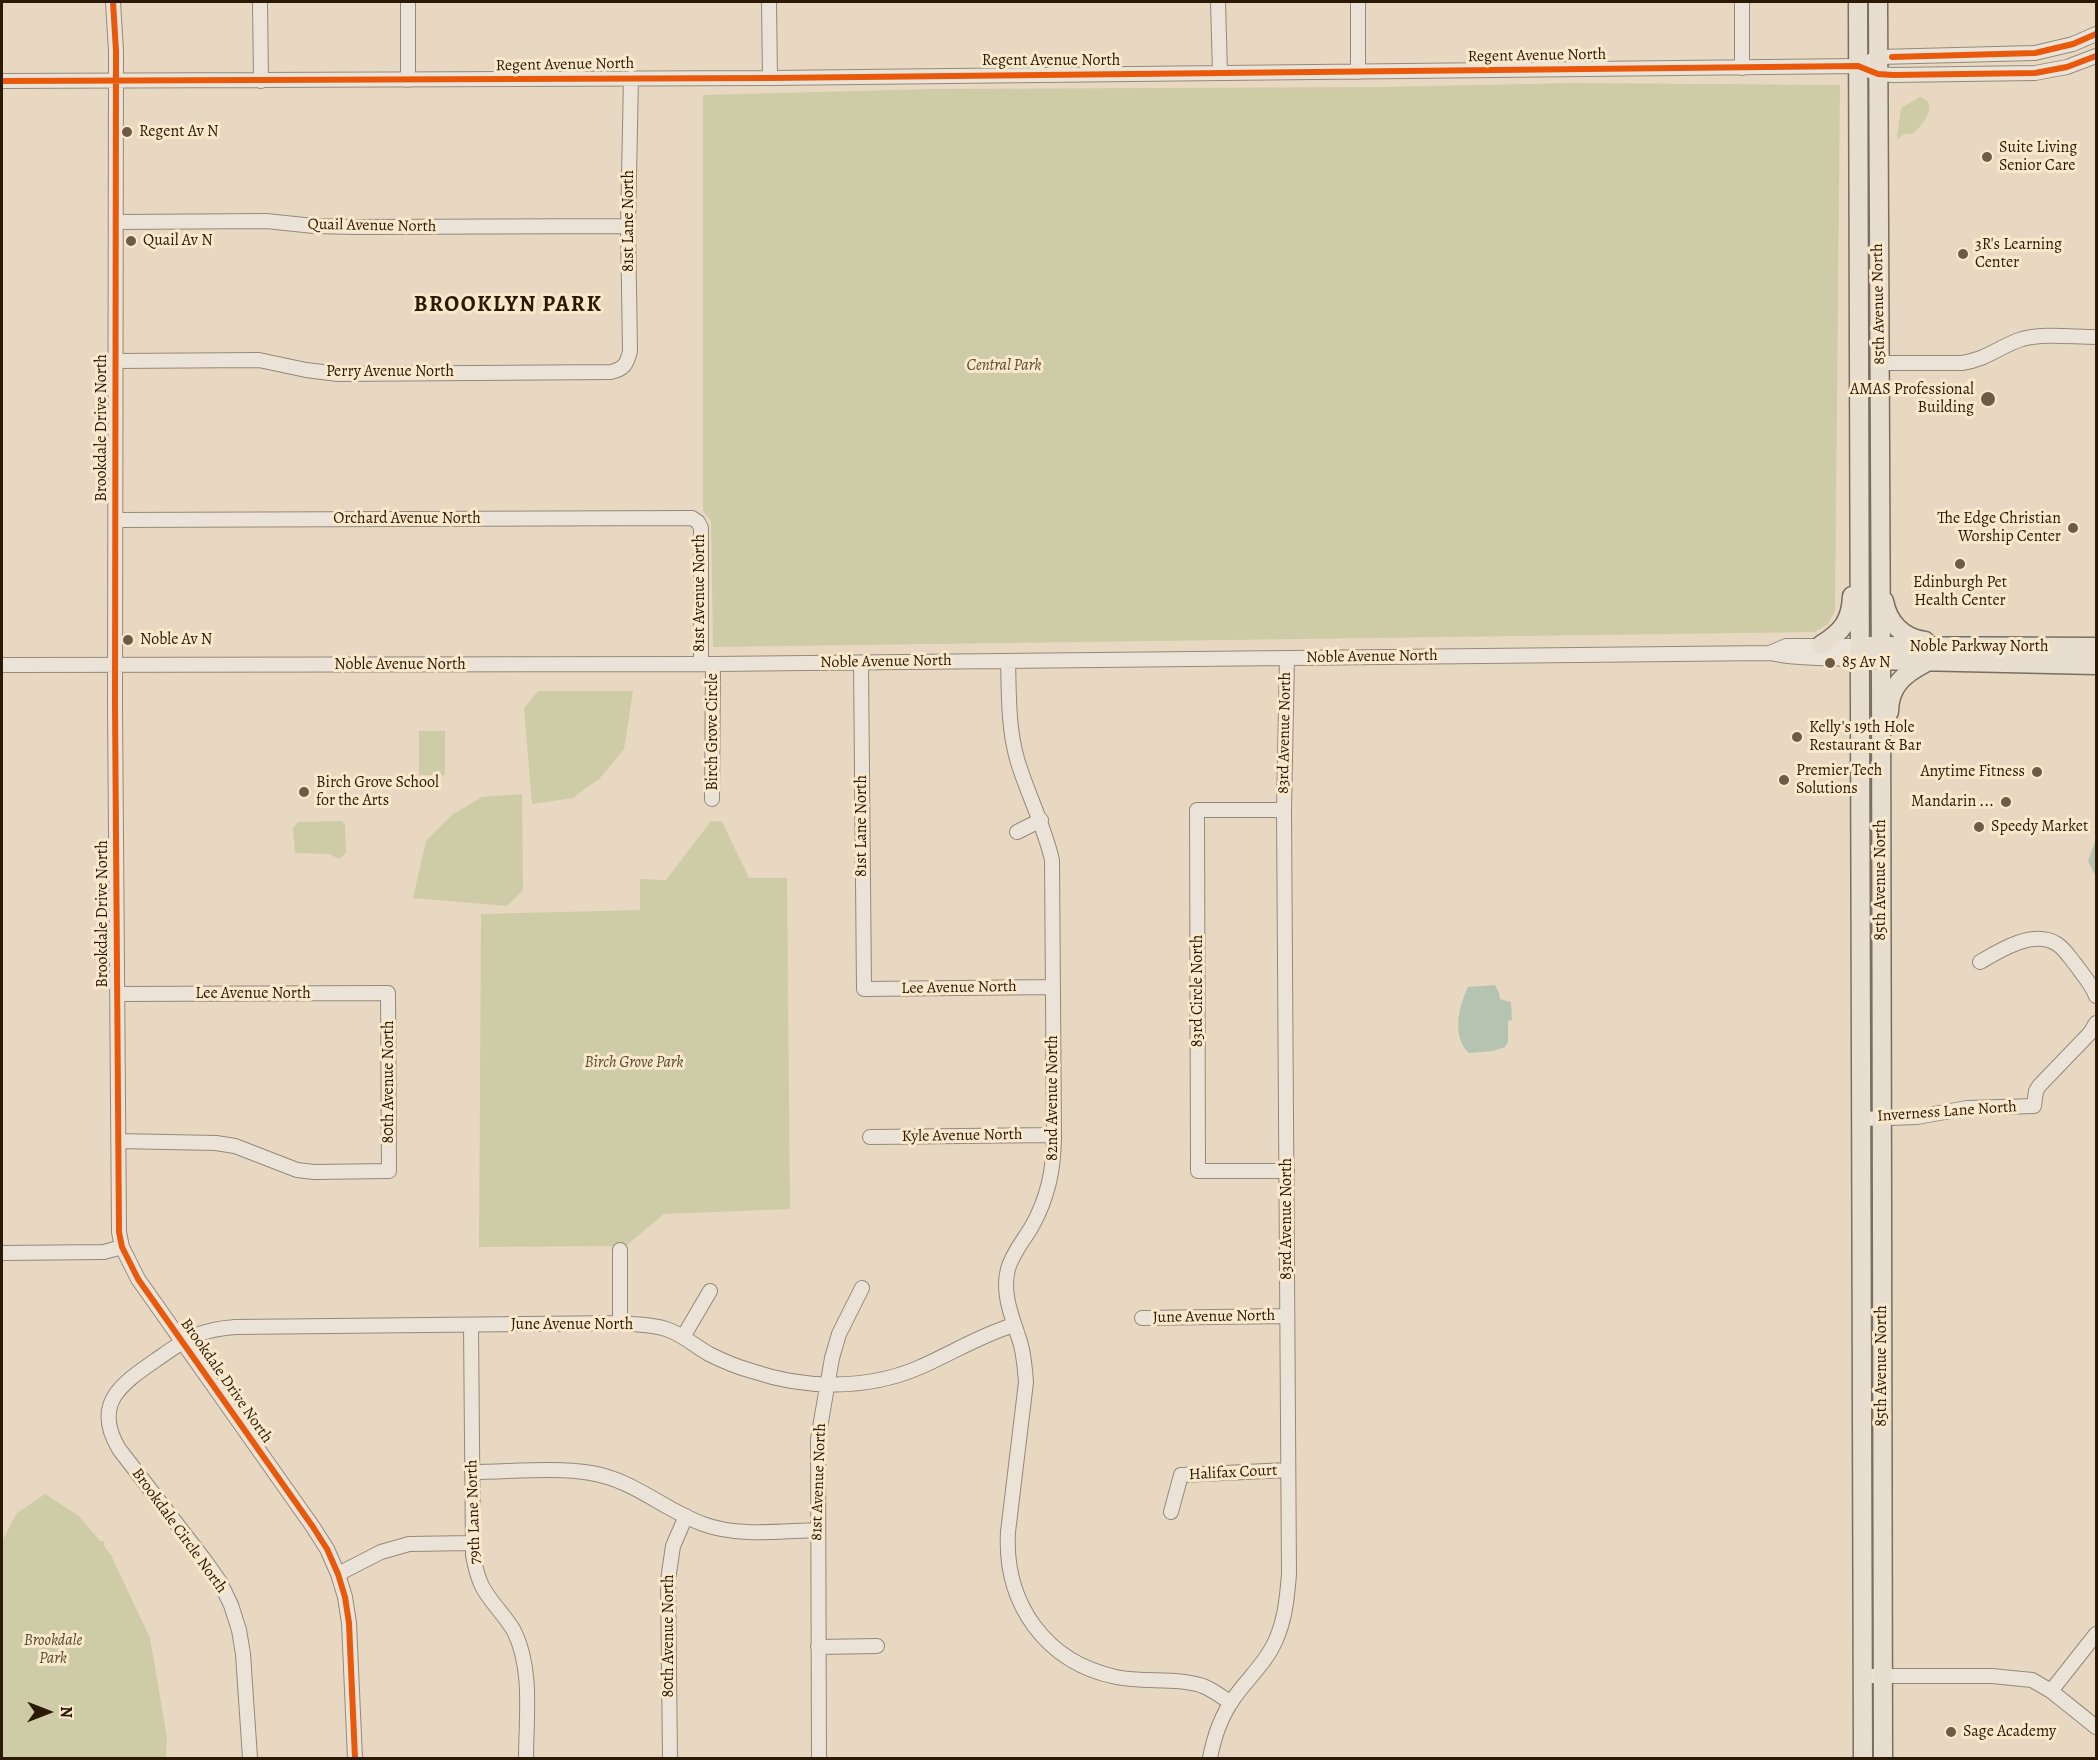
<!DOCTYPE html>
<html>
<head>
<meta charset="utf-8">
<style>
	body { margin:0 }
	#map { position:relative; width:2098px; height:1760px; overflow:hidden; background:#e8d8c1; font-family:Alegreya,serif }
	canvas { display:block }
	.frame { position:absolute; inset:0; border:3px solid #2a1905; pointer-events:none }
	.north { position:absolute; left:18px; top:1682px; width:60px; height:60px; -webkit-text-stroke:4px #fae8cc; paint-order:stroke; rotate:90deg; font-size:16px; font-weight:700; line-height:24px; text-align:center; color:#2a1905 }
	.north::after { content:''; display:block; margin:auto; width:21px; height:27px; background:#2a1905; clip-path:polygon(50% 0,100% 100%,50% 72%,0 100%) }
</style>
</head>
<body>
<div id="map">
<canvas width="2098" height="1760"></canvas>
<div class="frame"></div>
<div class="north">N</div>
</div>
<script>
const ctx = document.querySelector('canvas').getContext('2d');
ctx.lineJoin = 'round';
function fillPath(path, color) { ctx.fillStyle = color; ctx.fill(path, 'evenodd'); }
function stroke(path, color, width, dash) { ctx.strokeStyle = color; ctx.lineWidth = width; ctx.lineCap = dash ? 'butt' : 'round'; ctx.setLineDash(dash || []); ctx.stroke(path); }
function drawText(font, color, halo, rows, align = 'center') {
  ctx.font = font + ' Alegreya,serif'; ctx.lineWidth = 6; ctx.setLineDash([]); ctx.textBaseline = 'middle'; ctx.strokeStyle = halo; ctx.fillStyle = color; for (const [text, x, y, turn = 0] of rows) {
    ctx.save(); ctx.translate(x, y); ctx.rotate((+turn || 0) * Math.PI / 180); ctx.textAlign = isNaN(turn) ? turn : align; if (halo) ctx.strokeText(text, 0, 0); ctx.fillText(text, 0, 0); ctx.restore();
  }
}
const green = new Path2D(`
	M 1576,83 L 1840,85 L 1835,611 L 1828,624 L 1814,632 L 713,647 L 711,521 L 703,511 L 703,95 L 933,89 L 1382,87 Z
	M 1920,97 C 1941,104 1922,125 1913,134 C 1906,133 1903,133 1899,139 L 1897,136 L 1901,108 Z
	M 538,691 L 633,691 L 624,749 L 600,778 L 573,798 L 532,804 L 524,708 Z
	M 419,731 L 445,731 L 445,775 L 419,775 Z
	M 522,794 L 523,890 L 507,906 L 413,898 L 426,841 L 453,814 L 482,797 Z
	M 342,821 L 345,825 L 346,852 L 341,858 L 337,858 L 329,854 L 295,853 L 293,828 L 298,822 Z
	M 711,821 L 722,822 L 749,878 L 787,878 L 790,1209 L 664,1214 L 626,1246 L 479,1247 L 481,914 L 640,910 L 640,879 L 666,880 Z
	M 45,1494 L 79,1516 L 100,1541 L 104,1541 L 104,1546 L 111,1555 L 150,1638 L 167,1737 L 166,1758 L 2,1758 L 2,1541 L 17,1513 Z`);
const water = new Path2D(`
	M 2096,839 L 2096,877 L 2088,861 Z
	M 1495,985 L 1499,993 L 1500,999 L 1511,1002 L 1512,1020 L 1508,1021 L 1508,1042 L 1505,1047 L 1493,1051 L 1469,1053 C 1451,1037 1459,1006 1468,987 Z`);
const minor = new Path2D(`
	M 113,2 L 116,51 L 115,704 L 119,1232 L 122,1247 L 138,1279 L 313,1527 L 327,1549 L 338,1574 L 345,1597 L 349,1623 L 355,1758
	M 260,2 L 261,81
	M 408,2 L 408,80
	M 769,2 L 770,78
	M 1218,2 L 1220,73
	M 1742,2 L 1742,68
	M 1872,60 L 1878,57 L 2035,53 L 2073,44 L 2096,34
	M 1358,72 L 1358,2
	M 2,81 L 770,78 L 1858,66 L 1878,74 L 1893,75 L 2035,73 L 2067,67 L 2096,56
	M 116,222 L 266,221 L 314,226 L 356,227 L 628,226
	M 116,361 L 259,360 L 306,370 L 338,374 L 611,372 C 624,369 627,364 630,351 L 628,226 L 631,78
	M 1879,363 L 1962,363 C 1988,359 2000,346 2022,339 C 2045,333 2073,337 2096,337
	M 116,520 L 692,518 L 698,522 L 701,528 L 701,664
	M 1770,653 L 1786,646 L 1861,646
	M 1008,661 C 1009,694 1008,727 1017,759 C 1027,793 1044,825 1052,860 L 1054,1135 C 1054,1169 1048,1198 1031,1228 C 1023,1241 1012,1254 1008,1269 C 1001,1295 1014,1321 1021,1345 C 1024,1357 1025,1369 1026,1382 L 1008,1532 C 1004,1603 1045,1662 1116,1677 C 1145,1683 1176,1677 1203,1686 C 1213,1690 1222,1697 1231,1703
	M 861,663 L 864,989 L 1053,987
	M 2,665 L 713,664 L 1770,653 C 1799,660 1831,657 1861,660
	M 712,799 L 713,664
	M 1284,810 L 1197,810 L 1198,1171 L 1287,1171
	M 1017,832 L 1041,820
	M 1980,962 C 2000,950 2034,929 2057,944 C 2065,949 2070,958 2076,965 C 2083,975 2092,985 2096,996
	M 118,994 L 388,993 L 389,1171 L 314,1172 L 297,1170 L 235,1146 L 216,1143 L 118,1141
	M 1862,1119 L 1917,1117 L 1967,1108 L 2034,1106 L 2036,1091 L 2039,1086 L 2090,1033 L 2096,1023
	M 870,1137 L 1054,1135
	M 620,1250 L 620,1323
	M 2,1253 L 104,1252 L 122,1247
	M 1142,1318 L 1287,1316
	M 471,1325 L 473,1555 C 475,1566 477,1576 482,1586 C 490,1602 505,1615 514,1631 C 533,1669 526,1718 526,1758
	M 683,1337 L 710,1291
	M 472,1472 C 509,1472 555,1467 591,1473 C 634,1480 664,1510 703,1524 C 738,1537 780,1531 817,1530
	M 1171,1512 L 1181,1475 L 1288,1470
	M 338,1574 L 381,1552 L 409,1544 L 472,1543
	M 818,1647 L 877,1646
	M 1863,1676 L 1992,1676 L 2032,1680 L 2051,1691 L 2096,1727
	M 2051,1691 L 2096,1634
	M 250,1758 L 243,1654 L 239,1630 L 231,1605 L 220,1582 L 206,1562 L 119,1449 C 92,1404 121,1384 156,1360 C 186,1339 197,1330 235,1327 L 620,1323 C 635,1325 651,1324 666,1329 C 682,1334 695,1346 709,1354 C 723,1361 737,1367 752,1371 C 804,1389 866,1390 918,1368 C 951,1354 980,1335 1014,1325
	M 670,1758 L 668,1580 L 673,1546 L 686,1516
	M 819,1758 L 818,1439 L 832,1358 L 839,1334 L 862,1288
	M 1210,1758 C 1214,1737 1221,1716 1234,1698 C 1247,1679 1265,1664 1275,1642 C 1285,1620 1287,1599 1289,1574 L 1284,810 L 1287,658`);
const major = new Path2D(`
	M 1858,2 L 1863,1758
	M 1878,2 L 1881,672 L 1883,1758
	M 1884,601 C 1888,623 1903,638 1925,641
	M 1821,645 C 1842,632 1851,621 1852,596
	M 1870,646 L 2096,647
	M 1870,660 L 2096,665
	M 1889,712 C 1889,686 1904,674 1925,663`);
const cycleway = new Path2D(`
	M 113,2 L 116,51 L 115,704 L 119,1232 L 122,1247 L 138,1279 L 313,1527 L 327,1549 L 338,1574 L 345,1597 L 349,1623 L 355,1758
	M 1892,57 L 2035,53 L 2073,44 L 2096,34
	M 2,81 L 770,78 L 1858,66 L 1878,74 L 1893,75 L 2035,73 L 2067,67 L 2096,56`);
const markers = [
	[127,132,6,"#6c5c47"],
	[1987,157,6,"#6c5c47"],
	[131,241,6,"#6c5c47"],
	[1963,254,6,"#6c5c47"],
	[1988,399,8,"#6c5c47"],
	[2073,528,6,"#6c5c47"],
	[1960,564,6,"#6c5c47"],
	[128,640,6,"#6c5c47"],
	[1830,663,6,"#6c5c47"],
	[1797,737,6,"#6c5c47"],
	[2037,772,6,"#6c5c47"],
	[1784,780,6,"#6c5c47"],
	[304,792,6,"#6c5c47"],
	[2006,802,6,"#6c5c47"],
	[1979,827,6,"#6c5c47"],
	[1951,1732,6,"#6c5c47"]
];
const streetNames = [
	["Regent Avenue North",1537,56,-1],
	["Regent Avenue North",1051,61],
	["Regent Avenue North",565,65,-1],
	["81st Lane North",629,221,-90],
	["Quail Avenue North",372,226,1],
	["85th Avenue North",1879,304,-91],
	["Perry Avenue North",390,372],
	["Brookdale Drive North",102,428,-90],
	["Orchard Avenue North",407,519],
	["81st Avenue North",700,593,-90],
	["Noble Parkway North",1979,647],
	["Noble Avenue North",1372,657,-1],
	["Noble Avenue North",886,662,-1],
	["Noble Avenue North",400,665],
	["Birch Grove Circle",713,732,-90],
	["83rd Avenue North",1285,733,-89],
	["81st Lane North",862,826,-90],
	["85th Avenue North",1881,880,-90],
	["Brookdale Drive North",103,914,-90],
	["Lee Avenue North",959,988,-1],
	["83rd Circle North",1198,991,-90],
	["Lee Avenue North",253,994],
	["80th Avenue North",389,1082,-90],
	["82nd Avenue North",1053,1098,-90],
	["Inverness Lane North",1947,1112,-4],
	["Kyle Avenue North",962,1136,-1],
	["83rd Avenue North",1287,1219,-90],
	["June Avenue North",1214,1317,-1],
	["June Avenue North",572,1325],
	["85th Avenue North",1882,1366,-90],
	["Brookdale Drive North",226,1381,55],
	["Halifax Court",1233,1473,-3],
	["81st Avenue North",819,1482,-88],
	["79th Lane North",474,1512,-92],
	["Brookdale Circle North",179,1531,54],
	["80th Avenue North",669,1636,-90]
];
const poiNames = [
	["Regent Av N",139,132],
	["Suite Living",1999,148],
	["Senior Care",1999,166],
	["Quail Av N",143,241],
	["3R's Learning",1975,245],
	["Center",1975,263],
	["AMAS Professional",1974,390,"right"],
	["Building",1974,408,"right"],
	["The Edge Christian",2061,519,"right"],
	["Worship Center",2061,537,"right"],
	["Edinburgh Pet",1960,583,"center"],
	["Health Center",1960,601,"center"],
	["Noble Av N",140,640],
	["85 Av N",1842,663],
	["Kelly's 19th Hole",1809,728],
	["Restaurant & Bar",1809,746],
	["Premier Tech",1796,771],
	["Solutions",1796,789],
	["Anytime Fitness",2025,772,"right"],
	["Birch Grove School",316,783],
	["for the Arts",316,801],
	["Mandarin ...",1994,802,"right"],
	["Speedy Market",1991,827],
	["Sage Academy",1963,1732]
];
const parkNames = [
	["Central Park",1004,366],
	["Birch Grove Park",634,1063],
	["Brookdale",53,1641],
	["Park",53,1659]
];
const districtNames = [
	["BROOKLYN PARK",508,306]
];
fillPath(green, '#cdcca7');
fillPath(water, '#b4c4b1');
stroke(minor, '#94897a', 16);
stroke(major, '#796e60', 21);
stroke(minor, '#ebe3d7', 14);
stroke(major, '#e7ded0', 18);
stroke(cycleway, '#e8590c', 6);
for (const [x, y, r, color] of markers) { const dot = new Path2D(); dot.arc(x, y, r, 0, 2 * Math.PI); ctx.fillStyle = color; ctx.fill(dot); stroke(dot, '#fae8cc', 2); }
drawText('16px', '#2a1905', '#fae8cc', streetNames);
drawText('16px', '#2a1905', '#fae8cc', poiNames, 'left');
drawText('italic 16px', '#544c2f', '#fae8cc', parkNames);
ctx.letterSpacing = '1.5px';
drawText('bold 22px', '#2a1905', '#fae8cc', districtNames);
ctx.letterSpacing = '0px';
</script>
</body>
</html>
